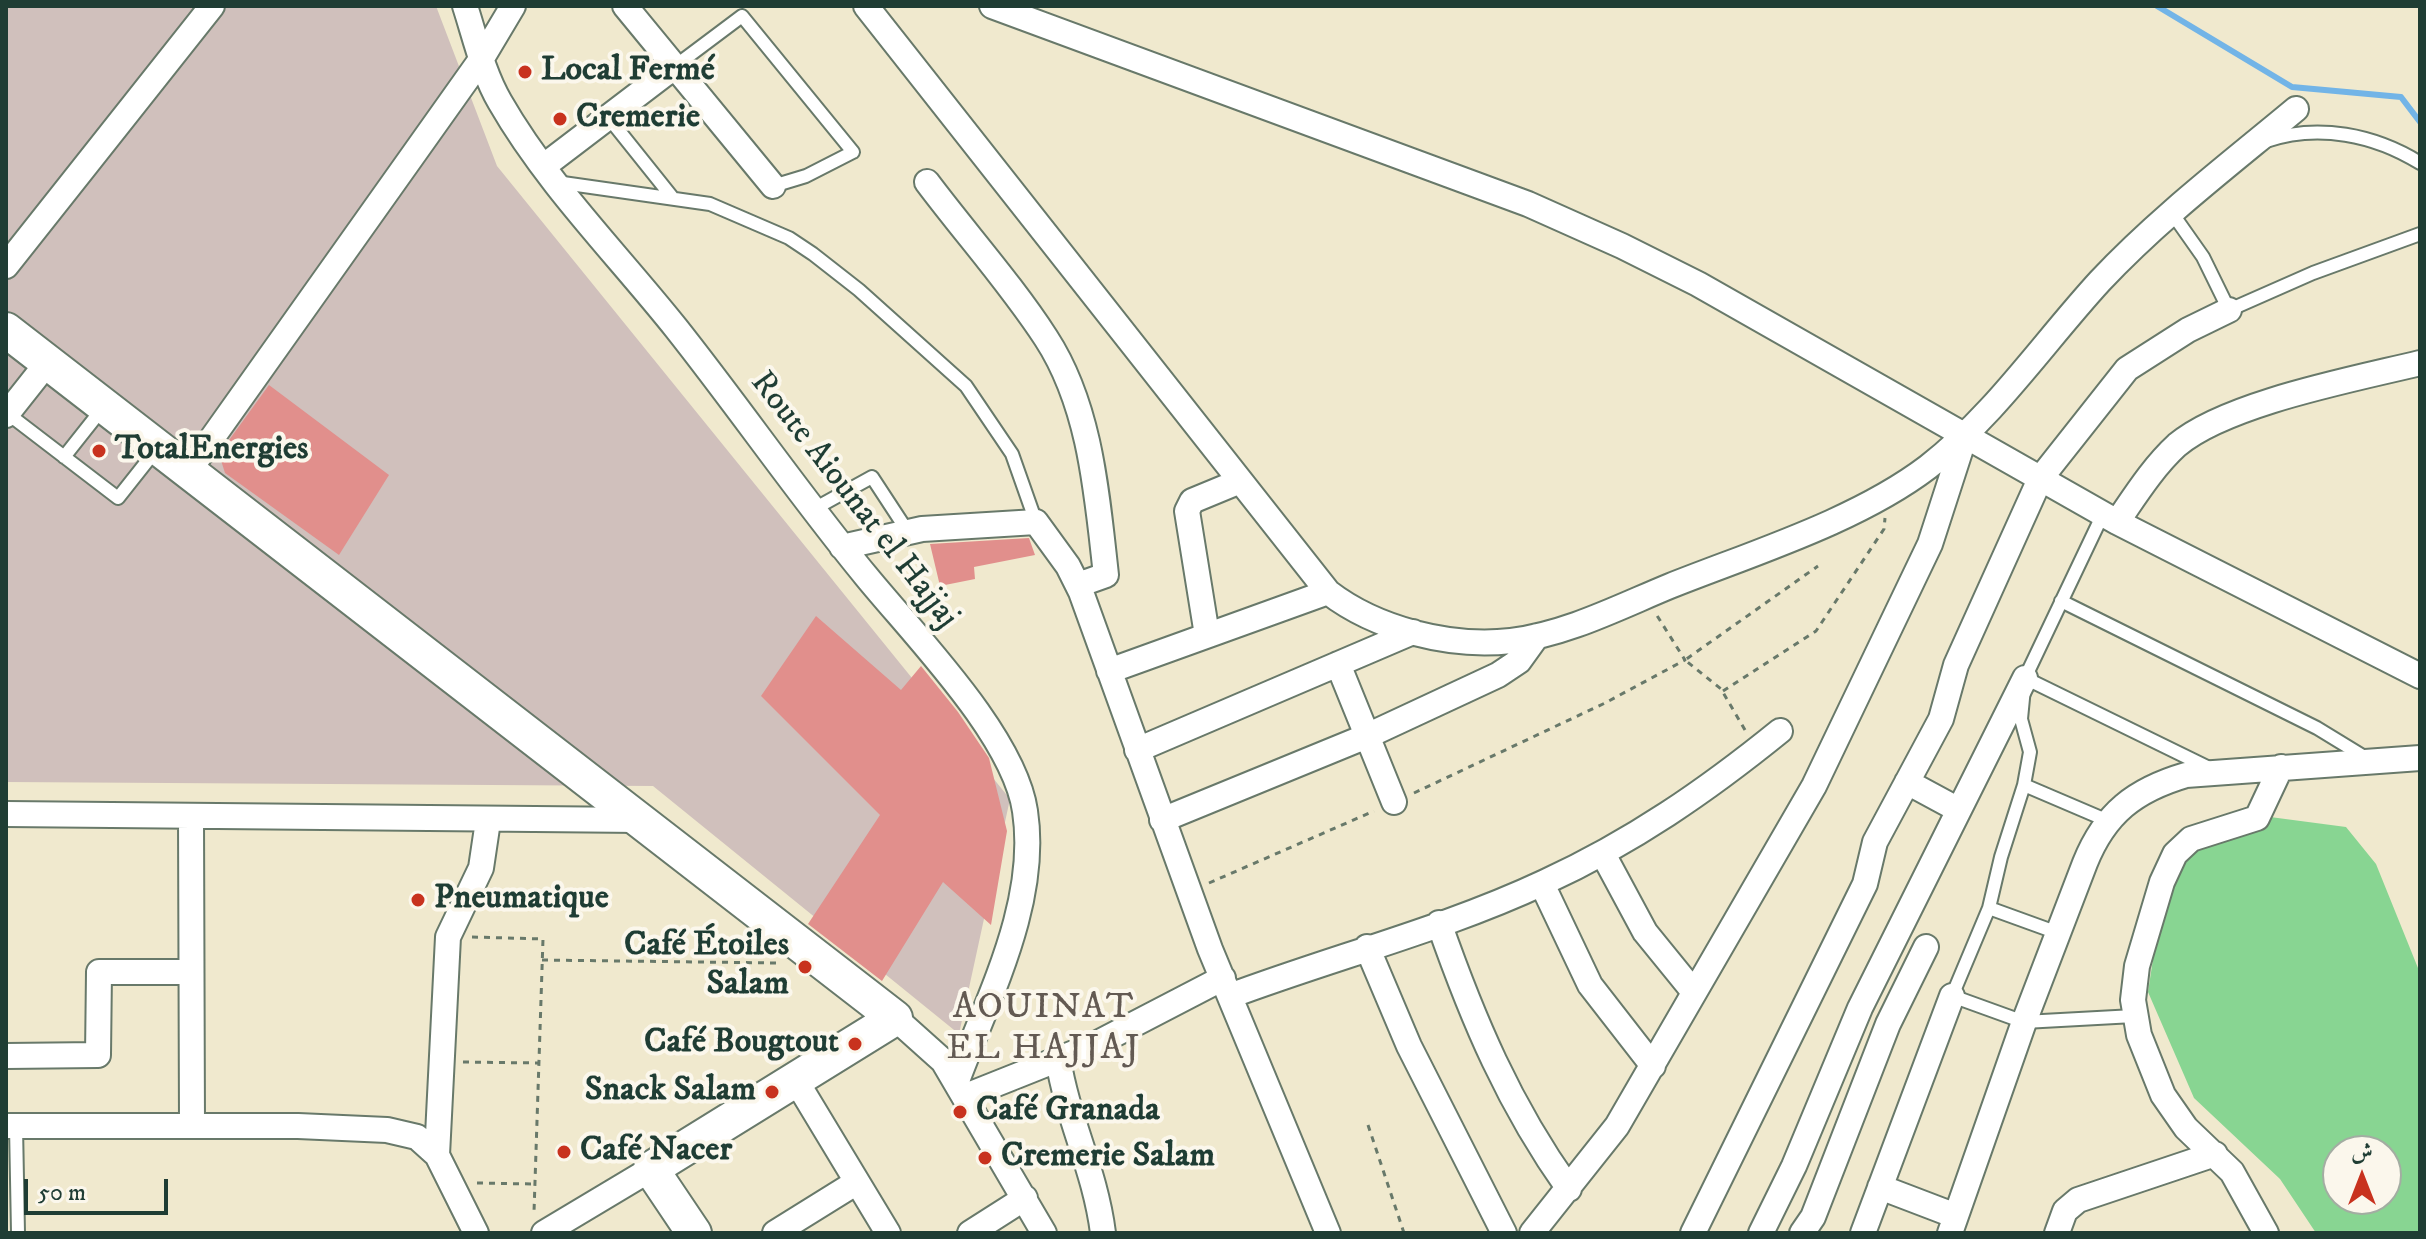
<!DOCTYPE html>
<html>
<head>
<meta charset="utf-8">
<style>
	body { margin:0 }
	#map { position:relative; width:2426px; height:1239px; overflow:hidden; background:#f0e9ce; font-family:"IM FELL DW Pica",Amiri,serif }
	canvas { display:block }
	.frame { position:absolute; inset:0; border:8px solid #1f3d34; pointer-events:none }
	.north { position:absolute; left:2322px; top:1135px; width:80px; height:80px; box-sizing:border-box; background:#fbf7ec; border:2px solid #a3ada2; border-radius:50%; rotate:0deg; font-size:22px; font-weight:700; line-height:32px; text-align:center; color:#1f3d34 }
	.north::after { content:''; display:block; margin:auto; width:28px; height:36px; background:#c8321e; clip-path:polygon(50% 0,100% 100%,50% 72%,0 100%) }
	.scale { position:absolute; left:24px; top:1179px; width:144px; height:36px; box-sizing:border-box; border:4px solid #1f3d34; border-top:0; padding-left:10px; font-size:24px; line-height:28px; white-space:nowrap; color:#1f3d34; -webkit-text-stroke:6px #fbf7ec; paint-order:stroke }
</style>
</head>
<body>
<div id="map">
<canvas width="2426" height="1239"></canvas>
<div class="frame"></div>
<div class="north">ش</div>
<div class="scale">50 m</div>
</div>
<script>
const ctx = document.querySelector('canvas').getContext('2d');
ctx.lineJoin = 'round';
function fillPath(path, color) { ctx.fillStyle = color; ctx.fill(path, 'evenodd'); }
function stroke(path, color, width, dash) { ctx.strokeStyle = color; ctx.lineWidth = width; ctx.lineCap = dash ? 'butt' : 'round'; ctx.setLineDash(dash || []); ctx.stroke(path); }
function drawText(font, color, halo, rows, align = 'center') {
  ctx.font = font + ' "IM FELL DW Pica",serif'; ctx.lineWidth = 8; ctx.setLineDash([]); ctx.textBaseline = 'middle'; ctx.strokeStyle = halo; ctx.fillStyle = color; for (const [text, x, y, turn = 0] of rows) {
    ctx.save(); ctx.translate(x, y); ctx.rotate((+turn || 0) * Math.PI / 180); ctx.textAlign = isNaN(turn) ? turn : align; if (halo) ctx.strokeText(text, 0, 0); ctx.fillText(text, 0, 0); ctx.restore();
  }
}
const industrial = new Path2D(`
	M 6,6 L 436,6 L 497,166 L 1010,799 L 959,1034 L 653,786 L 6,782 Z`);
const green = new Path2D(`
	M 2255,815 L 2346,827 L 2376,864 L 2420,973 L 2420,1233 L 2316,1233 L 2280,1179 L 2194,1098 L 2148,992 L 2161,907 L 2192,836 ZM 2338,1151 L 2386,1151 L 2386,1199 L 2338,1199 Z`);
const stream = new Path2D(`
	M 2157,6 L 2292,87 L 2401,97 L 2420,122`);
const building = new Path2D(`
	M 269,385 L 389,475 L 339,555 L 225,473 L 219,454 Z
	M 1029,538 L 1035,555 L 974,567 L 975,579 L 940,586 L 930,544 Z
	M 816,616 L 901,690 L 921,666 L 958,712 L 989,758 L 1007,831 L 991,925 L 943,882 L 882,981 L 808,924 L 880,815 L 761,696 Z`);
const path = new Path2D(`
	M 1723,691 L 1816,631 L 1884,529 L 1885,518
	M 1745,730 L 1721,689 L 1685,660 L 1818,566
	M 1414,793 L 1605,703 L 1685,660 L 1656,614
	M 1209,883 L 1374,811
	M 472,937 L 543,939 L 534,1212
	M 542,960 L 778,963
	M 463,1062 L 539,1063
	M 1368,1125 L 1404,1233
	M 477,1183 L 534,1184`);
const lane = new Path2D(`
	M 674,67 L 742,16 L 853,152 L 806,176 L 773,186
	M 608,117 L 672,197
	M 2266,141 C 2318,123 2375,135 2420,163
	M 556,182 L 710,204 L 789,238 L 813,254 L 859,290 L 966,386 L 1012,454 L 1036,522
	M 2172,213 L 2203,257 L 2229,310 L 2313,273 L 2420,234
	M 7,413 L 118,498 L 156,450
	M 64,457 L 102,409
	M 814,509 L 872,477 L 908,532
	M 2103,514 L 2025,678 L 2021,719 L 2030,752 L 2024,785 L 2106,820
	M 2061,601 L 2317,728 L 2371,761
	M 2025,678 L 2209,768
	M 2024,785 L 2001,857 L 1989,908 L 1952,996 L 2024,1022 L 2134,1016
	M 1989,908 L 2058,933
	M 16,1126 L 18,1233`);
const street = new Path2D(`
	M 465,6 C 475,37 483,73 500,102 C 547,184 617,254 676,328 C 741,410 800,496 866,576 C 915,636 1014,736 1025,811 C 1039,903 988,997 957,1081
	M 625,6 L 773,186
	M 866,6 L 1328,592 C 1376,629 1450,648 1511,641 C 1567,634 1619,607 1670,586 C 1753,553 1857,521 1928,467 C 1994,416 2044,342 2100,281 C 2159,218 2230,164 2296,109
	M 992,6 L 1528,204 L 1622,246 L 1698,284 L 2117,522 L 2420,676
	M 544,166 L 674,67
	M 927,182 C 966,234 1011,284 1046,338 C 1091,407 1097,496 1106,575 L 1078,585
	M 6,266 L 212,6
	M 6,415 L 48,362
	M 188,472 L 482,58 L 513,6
	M 2117,522 C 2135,496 2153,467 2177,445 C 2227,403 2355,379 2420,363
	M 842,547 L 922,529 L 1036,522 L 1068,566 L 1081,592 L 1210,949 L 1328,1233
	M 1207,635 L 1187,511 L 1192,501 L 1238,482
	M 1338,664 L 1394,802
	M 1109,671 L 1328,592
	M 1137,750 L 1413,632
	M 1907,782 L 1957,809
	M 6,814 L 640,820
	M 191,817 L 192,1126
	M 1162,820 L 1367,736 L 1498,675 L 1519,661 L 1537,636
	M 1603,854 L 1645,932 L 1693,991
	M 1542,884 L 1590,985 L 1653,1066
	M 1439,923 C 1473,1020 1509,1105 1569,1189
	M 1367,947 L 1409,1046 L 1504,1233
	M 1230,996 C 1334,957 1445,929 1545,882 C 1632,842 1706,791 1780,731
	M 895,1018 L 943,1061 L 1044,1233
	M 6,1056 L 98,1055 L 99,972 L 191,972
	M 1058,1059 C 1068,1121 1095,1170 1103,1233
	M 795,1079 L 888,1233
	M 966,1096 L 1094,1045 L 1223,978
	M 6,1126 L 298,1126 L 387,1130 L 417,1137 L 437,1155 L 476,1233
	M 437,1155 L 448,937 L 481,868 L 488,821
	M 1880,1187 L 1956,1216
	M 544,1233 L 651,1169
	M 775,1233 L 857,1182
	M 970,1233 L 1025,1198
	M 1532,1233 L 1617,1126 L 1814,786 L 1930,544 L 1965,436
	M 1693,1233 L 1865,884 L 1875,842 L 1941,719 L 1956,665 L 2040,479 L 2127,369 L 2188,330 L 2229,310
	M 1761,1233 L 1794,1166 L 1860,1008 L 2025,678
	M 1802,1233 L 1813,1217 L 1888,1024 L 1926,947
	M 1863,1233 L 1952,996
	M 1950,1233 L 2024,1022 L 2085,863 C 2105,813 2135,790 2186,775 L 2420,758
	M 2057,1233 L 2065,1211 L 2078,1200 L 2215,1154
	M 2266,1233 L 2232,1172 L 2186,1128 L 2163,1095 L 2139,1035 L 2133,1000 L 2137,966 L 2162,882 L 2175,854 L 2191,839 L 2257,818 L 2281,767`);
const secondary = new Path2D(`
	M 6,330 L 895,1018 L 651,1169 L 694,1233`);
const markers = [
	[525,72,8,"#c8321e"],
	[560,119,8,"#c8321e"],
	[99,451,8,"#c8321e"],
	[418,900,8,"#c8321e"],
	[805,967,8,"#c8321e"],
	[855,1044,8,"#c8321e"],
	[772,1092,8,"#c8321e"],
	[960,1112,8,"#c8321e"],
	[564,1152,8,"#c8321e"],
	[985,1158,8,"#c8321e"]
];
const poiNames = [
	["Local Fermé",541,72],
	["Cremerie",576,119],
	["TotalEnergies",115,451],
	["Pneumatique",434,900],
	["Café Étoiles",789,947,"right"],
	["Salam",789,986,"right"],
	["Café Bougtout",839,1044,"right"],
	["Snack Salam",756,1092,"right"],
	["Café Granada",976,1112],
	["Café Nacer",580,1152],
	["Cremerie Salam",1001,1158]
];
const streetNames = [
	["Route Aiounat el Hajjaj",853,501,52]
];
const neighbourhoodNames = [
	["AOUINAT",1044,1010],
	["EL HAJJAJ",1044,1051]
];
fillPath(industrial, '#d0c0bc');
fillPath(green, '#88d592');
stroke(stream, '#72b4e7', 6);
fillPath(building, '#e18f8c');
stroke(lane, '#68796a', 16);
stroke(street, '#68796a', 28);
stroke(secondary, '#68796a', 38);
stroke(path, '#68796a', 3, [6, 6]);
stroke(lane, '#fff', 12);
stroke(street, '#fff', 24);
stroke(secondary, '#fff', 34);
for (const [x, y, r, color] of markers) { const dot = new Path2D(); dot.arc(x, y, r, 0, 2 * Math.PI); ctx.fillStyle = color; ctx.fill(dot); stroke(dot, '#fbf7ec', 3); }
drawText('bold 34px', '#1f3d34', '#fbf7ec', poiNames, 'left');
drawText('34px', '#1f3d34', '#fbf7ec', streetNames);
ctx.letterSpacing = '2px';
drawText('36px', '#635a53', '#fbf7ec', neighbourhoodNames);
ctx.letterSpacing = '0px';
</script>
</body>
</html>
